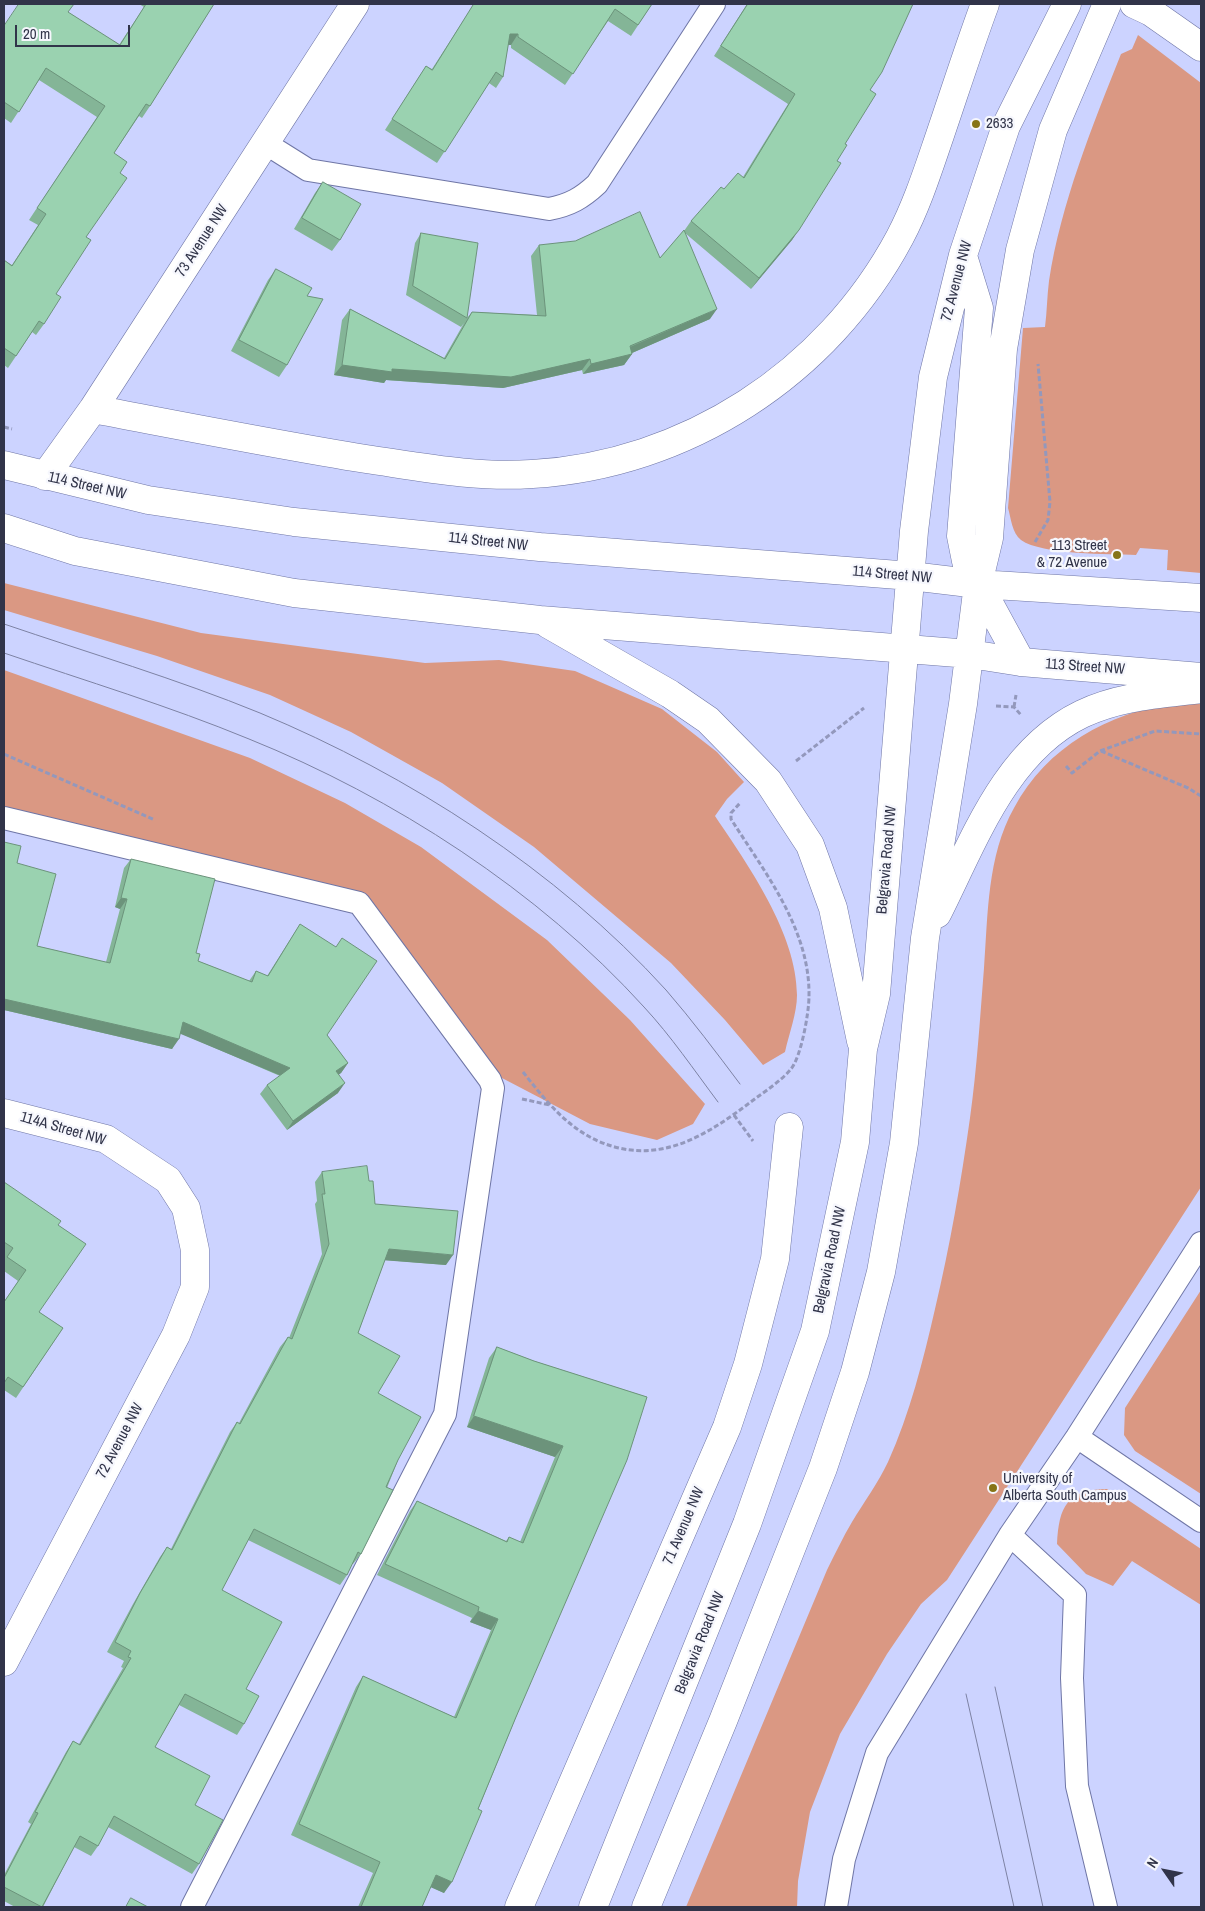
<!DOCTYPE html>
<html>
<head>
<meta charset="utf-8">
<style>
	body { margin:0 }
	#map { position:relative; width:1205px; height:1911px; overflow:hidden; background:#ccd3ff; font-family:"Archivo Narrow",sans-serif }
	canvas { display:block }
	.frame { position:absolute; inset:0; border:5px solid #313449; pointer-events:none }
	.north { position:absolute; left:1140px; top:1846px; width:50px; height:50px; -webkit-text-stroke:4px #f6f7fd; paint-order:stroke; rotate:303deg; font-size:14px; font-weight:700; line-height:20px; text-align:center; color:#313449 }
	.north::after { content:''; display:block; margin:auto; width:18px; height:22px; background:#313449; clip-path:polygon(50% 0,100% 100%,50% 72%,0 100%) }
	.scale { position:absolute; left:15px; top:25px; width:115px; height:22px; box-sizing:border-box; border:2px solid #313449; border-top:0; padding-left:6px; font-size:15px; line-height:18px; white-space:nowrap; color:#313449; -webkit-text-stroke:4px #f6f7fd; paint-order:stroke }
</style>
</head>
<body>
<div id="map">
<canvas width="1205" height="1911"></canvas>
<div class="frame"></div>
<div class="north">N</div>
<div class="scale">20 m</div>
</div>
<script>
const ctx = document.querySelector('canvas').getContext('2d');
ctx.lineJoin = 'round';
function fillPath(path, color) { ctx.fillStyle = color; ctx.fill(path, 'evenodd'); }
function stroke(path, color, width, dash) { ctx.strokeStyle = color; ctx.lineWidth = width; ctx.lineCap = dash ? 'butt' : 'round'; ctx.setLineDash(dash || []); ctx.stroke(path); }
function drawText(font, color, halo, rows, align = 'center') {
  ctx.font = font + ' "Archivo Narrow",sans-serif'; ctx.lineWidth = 4.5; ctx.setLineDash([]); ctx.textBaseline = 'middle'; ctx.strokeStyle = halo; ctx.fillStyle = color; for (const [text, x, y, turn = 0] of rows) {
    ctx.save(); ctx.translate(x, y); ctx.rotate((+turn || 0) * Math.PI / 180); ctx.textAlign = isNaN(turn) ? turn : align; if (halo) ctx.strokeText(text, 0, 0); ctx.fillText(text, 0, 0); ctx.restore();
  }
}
const green = new Path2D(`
	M 1138,35 L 1201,83 L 1201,573 L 1167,570 L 1168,550 L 1140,548 L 1136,555 C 1110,554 1042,555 1021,540 C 1012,533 1011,518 1008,508 L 1023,328 L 1045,327 C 1047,312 1047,296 1049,281 C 1061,203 1092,127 1121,54 L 1132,49 Z
	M 4,583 L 201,633 L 425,663 L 499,660 L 575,671 L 662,709 L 717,752 L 744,782 L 727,799 L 715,816 C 748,865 797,934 797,995 C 797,1013 789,1034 785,1052 L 763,1065 L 725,1020 L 671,963 L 534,847 L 442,783 L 351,732 L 270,695 L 157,656 L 4,610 Z
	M 4,670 L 250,758 L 345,803 L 421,847 L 547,940 L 630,1020 L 705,1104 L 693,1124 L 657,1140 L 590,1124 L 502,1078 L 346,889 L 4,808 Z
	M 1175,702 L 1201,704 L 1201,1187 L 947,1580 L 921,1604 L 887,1654 L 840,1734 L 810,1812 L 798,1881 L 797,1907 L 686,1907 L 827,1570 C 835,1554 843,1537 852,1522 C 864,1502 878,1483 888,1462 C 910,1413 923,1361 935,1309 C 950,1246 961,1182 970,1118 C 977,1068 980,1018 984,968 C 988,915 987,856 1014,808 C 1047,746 1108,714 1175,702 Z
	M 1201,1290 L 1201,1494 L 1135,1451 L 1124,1435 L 1125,1408 Z
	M 1107,1489 L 1125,1498 L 1201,1549 L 1201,1605 L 1132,1561 L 1113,1586 L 1086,1574 L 1057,1544 C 1059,1506 1067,1490 1107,1489 Z`);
const path = new Path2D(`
	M 4,427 L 12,429
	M 1035,542 L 1048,520 L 1050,502 L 1038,364
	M 996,706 L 1014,707 L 1021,715
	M 1014,707 L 1016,695
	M 1101,751 L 1188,788 L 1201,796
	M 4,754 L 155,820
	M 796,761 L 864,708
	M 1066,766 L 1072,773 L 1100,751 L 1155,731 L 1201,734
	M 523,1072 C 549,1105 575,1138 619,1148 C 672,1160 715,1129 756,1098 C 767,1090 782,1080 791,1069 C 801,1057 809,1013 809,996 C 810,929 765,873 731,819 L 731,813 L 741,802
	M 522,1099 L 550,1105
	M 734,1115 L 753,1141`);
const lane = new Path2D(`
	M 265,143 L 308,170 L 549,209 C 570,205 582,198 597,184 L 714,4
	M 4,818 L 359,903 L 490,1080 L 493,1088 L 445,1414 L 192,1907
	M 1077,1437 L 1201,1521
	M 1010,1535 L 1075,1595 L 1072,1678 L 1077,1786 L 1106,1907
	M 836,1907 L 844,1859 L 877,1753 L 1010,1535 L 1077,1437 L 1201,1243`);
const street = new Path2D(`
	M 1134,4 L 1151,12 L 1201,47
	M 93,409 C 183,426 274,444 366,459 C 421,467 476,478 532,474 C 686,465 827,374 900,237 C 917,205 928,170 940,135 C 955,91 969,47 985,4
	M 45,476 L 93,409 L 355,4
	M 4,1113 L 106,1139 L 168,1180 L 186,1208 L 195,1250 L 195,1287 L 176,1335 L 4,1662
	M 519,1907 L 727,1427 L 748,1364 L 775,1259 L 789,1127`);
const secondary = new Path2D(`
	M 963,256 L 979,308 L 961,536 L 966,561 L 1021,662
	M 4,465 L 148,500 L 294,522 L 540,547 L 911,576 L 978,584 L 1201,598
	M 4,528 L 75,551 L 294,593 L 540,620 L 970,654 L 1021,662 L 1201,677
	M 548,624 L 670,694 L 708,720 L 768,781 L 810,845 L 833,908 L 861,1041
	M 937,914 C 973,843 1005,751 1082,714 C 1119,696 1161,694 1201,689
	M 593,1907 L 747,1524 L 815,1331 L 855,1142 L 863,1049 L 876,994 L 914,531 L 933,377 L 963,255 L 1006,126 L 1067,4
	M 646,1907 L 723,1721 L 823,1468 L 855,1372 L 881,1272 L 904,1143 L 925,938 L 963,704 L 978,584 L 989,538 L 1003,349 L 1020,250 L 1053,130 L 1107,4`);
const tram = new Path2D(`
	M 4,624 C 89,653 177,679 260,713 C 409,775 557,870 666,990 C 692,1020 716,1052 740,1084
	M 4,653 C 86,681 169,706 249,739 C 393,797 539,891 644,1007 C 671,1036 694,1070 718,1102
	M 995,1687 L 1043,1907
	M 966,1694 L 1014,1907`);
const wall = new Path2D(`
	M 139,4 L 214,4 L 150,106 L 142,118 L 139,116 L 114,153 L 120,173 L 56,294 L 44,324 L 36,335 L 32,332 L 8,368 L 4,365 L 4,260 L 12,265 L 38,225 L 29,220 L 97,117 L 39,80 L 11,123 L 4,118 L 4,25 L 68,12 L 119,45 L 144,7 Z
	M 474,4 L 652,4 L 631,36 L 608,21 L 565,85 L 511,48 L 511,45 L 508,45 L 503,77 L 496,88 L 489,83 L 437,163 L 385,130 L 426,66 L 432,69 Z
	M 747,4 L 913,4 L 870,90 L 837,161 L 792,240 L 751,289 L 685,233 L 710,319 L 632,353 L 632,354 L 624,365 L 583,374 L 582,370 L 503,388 L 386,380 L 384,383 L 334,375 L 342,320 L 350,309 L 444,358 L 464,323 L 461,327 L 406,295 L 415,243 L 421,233 L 467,318 L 472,312 L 537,315 L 531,256 L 539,245 L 660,258 L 684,231 L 691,221 L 724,189 L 743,177 L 788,104 L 714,56 Z
	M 323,182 L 340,240 L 332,251 L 294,229 L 315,193 Z
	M 276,269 L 307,296 L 287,365 L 279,377 L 231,351 L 268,280 Z
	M 4,842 L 17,863 L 37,946 L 106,962 L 120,909 L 115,907 L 124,868 L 131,859 L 196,953 L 198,961 L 249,981 L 256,971 L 267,976 L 300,924 L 327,1035 L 348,1063 L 341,1073 L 339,1074 L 338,1093 L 287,1130 L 260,1094 L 267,1085 L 280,1076 L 180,1033 L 172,1049 L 4,1010 Z
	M 322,1172 L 369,1181 L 375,1204 L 446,1265 L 385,1260 L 358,1333 L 378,1393 L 398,1460 L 361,1554 L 353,1564 L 352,1564 L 347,1575 L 340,1585 L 248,1540 L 222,1590 L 246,1689 L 244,1724 L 237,1735 L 179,1705 L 155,1747 L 195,1805 L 199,1864 L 192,1874 L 108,1827 L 98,1846 L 91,1856 L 74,1847 L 43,1907 L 15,1907 L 4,1901 L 4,1875 L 31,1824 L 28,1822 L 66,1752 L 73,1741 L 79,1744 L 123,1668 L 121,1667 L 124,1661 L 107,1652 L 133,1604 L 160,1557 L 167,1547 L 171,1549 L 230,1432 L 237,1422 L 239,1423 L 280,1347 L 288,1337 L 289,1338 L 322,1254 L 315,1204 L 317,1201 L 315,1182 Z
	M 4,1182 L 58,1225 L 39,1312 L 63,1328 L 16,1398 L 4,1390 L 4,1302 L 18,1281 L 4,1271 L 4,1261 L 5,1259 L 4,1258 Z
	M 497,1347 L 534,1361 L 647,1397 L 444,1893 L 431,1887 L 422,1907 L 358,1907 L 373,1873 L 291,1835 L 356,1687 L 363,1676 L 454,1717 L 491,1630 L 470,1622 L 472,1618 L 377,1575 L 410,1511 L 417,1501 L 506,1541 L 509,1537 L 520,1542 L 555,1457 L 467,1427 L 489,1358 Z`);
const shadedWall = new Path2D(`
	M 510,34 L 518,34 L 511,45 L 502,45 Z
	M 799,230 L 792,240 L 751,289 L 759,278 Z
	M 717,309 L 710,319 L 625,356 L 632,354 L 624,365 L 583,374 L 591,364 Z
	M 590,359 L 582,370 L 503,388 L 386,380 L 384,383 L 334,375 L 342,365 L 392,369 Z
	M 121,898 L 127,899 L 120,909 L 115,907 Z
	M 4,999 L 179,1039 L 172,1049 L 4,1010 Z
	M 183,1022 L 290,1068 L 284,1077 L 176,1032 Z
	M 348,1063 L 341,1073 L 330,1081 L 336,1071 Z
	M 345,1083 L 338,1093 L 287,1130 L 293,1121 Z
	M 389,1249 L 453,1255 L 446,1265 L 381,1260 Z
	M 474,1416 L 563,1446 L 555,1457 L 467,1427 Z
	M 478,1611 L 498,1619 L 491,1630 L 470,1622 Z
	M 436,1875 L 452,1882 L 444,1893 L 428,1886 Z`);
const building = new Path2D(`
	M 19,4 L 74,4 L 68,12 L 120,45 L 146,4 L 214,4 L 150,106 L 146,104 L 114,153 L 127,162 L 120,173 L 127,178 L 86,237 L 91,240 L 56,294 L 61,297 L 44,324 L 39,321 L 16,356 L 4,348 L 4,260 L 12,266 L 46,214 L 37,208 L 105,106 L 46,68 L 19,112 L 4,102 L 4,26 Z
	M 474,4 L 652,4 L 638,25 L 615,9 L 573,74 L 518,37 L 518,34 L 510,34 L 503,77 L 496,72 L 445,152 L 392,119 L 426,66 L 432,70 Z
	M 748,4 L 913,4 L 882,72 L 870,90 L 876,94 L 845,144 L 847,145 L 837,161 L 841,163 L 799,230 L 759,278 L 691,221 L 721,187 L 724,189 L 738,173 L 744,178 L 795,94 L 721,46 Z
	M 323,182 L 361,204 L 340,240 L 302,218 Z
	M 640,212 L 660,258 L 684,230 L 717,309 L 630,346 L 632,354 L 591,364 L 590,359 L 511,377 L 392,369 L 392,372 L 342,365 L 350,309 L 445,359 L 472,312 L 546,316 L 539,245 L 575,241 Z
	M 421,233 L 478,243 L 467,318 L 413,286 Z
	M 276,269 L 312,288 L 307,296 L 323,299 L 287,365 L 239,340 Z
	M 4,842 L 21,846 L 17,863 L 56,874 L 37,946 L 110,963 L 127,899 L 121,898 L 131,859 L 215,879 L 196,953 L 200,954 L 198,961 L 252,982 L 256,971 L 268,976 L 300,924 L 336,947 L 342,938 L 377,961 L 327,1035 L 348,1063 L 336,1071 L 345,1083 L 293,1121 L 267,1085 L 290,1068 L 183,1022 L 179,1039 L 4,999 Z
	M 367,1166 L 369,1181 L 373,1181 L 375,1204 L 458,1211 L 453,1255 L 389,1249 L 358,1333 L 400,1356 L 378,1393 L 421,1417 L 398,1460 L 386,1487 L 393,1490 L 361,1554 L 358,1552 L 347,1575 L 254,1529 L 222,1590 L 282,1622 L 246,1689 L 259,1696 L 244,1724 L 185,1694 L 155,1747 L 210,1776 L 195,1805 L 223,1820 L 199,1864 L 114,1816 L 98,1846 L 80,1836 L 42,1907 L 4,1887 L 4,1878 L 38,1813 L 35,1812 L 73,1741 L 80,1745 L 131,1658 L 128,1657 L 131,1651 L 115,1642 L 140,1593 L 167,1547 L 172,1550 L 237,1422 L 240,1424 L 288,1337 L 292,1339 L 329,1244 L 322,1194 L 325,1194 L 322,1172 Z
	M 4,1182 L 61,1221 L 58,1225 L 86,1244 L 39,1312 L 63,1328 L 23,1387 L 8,1377 L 4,1383 L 4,1302 L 26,1270 L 7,1257 L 13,1248 L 4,1242 Z
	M 497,1347 L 534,1361 L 647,1397 L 627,1460 L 516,1717 L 478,1809 L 482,1811 L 452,1882 L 436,1875 L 422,1907 L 361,1907 L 380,1862 L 299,1824 L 363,1676 L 456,1718 L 498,1619 L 478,1611 L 479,1607 L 385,1564 L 417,1501 L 507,1542 L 509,1537 L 523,1543 L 563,1446 L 474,1416 Z
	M 131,1898 L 148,1907 L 126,1907 Z`);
const markers = [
	[976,124,5,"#867417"],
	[1117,555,5,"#867417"],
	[993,1488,5,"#867417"]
];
const poiNames = [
	["2633",986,124],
	["113 Street",1107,546,"right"],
	["& 72 Avenue",1107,563,"right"],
	["University of",1003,1479],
	["Alberta South Campus",1003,1496]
];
const streetNames = [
	["73 Avenue NW",202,241,-57],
	["72 Avenue NW",957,281,-75],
	["114 Street NW",87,486,13],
	["114 Street NW",488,542,6],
	["114 Street NW",892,575,5],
	["113 Street NW",1085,667,4],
	["Belgravia Road NW",887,860,-85],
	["114A Street NW",63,1129,16],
	["Belgravia Road NW",830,1260,-78],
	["72 Avenue NW",120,1441,-62],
	["71 Avenue NW",684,1526,-67],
	["Belgravia Road NW",700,1643,-68]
];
fillPath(green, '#da9883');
stroke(lane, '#6f76a6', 24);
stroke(street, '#6f76a6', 29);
stroke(secondary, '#6f76a6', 29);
stroke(path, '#9398bc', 3, [5, 2.5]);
stroke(lane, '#fff', 22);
stroke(street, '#fff', 28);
stroke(secondary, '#fff', 28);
stroke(tram, '#7d82a3', 1);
fillPath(wall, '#84b597');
fillPath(shadedWall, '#6c937b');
fillPath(building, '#9ad2b0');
stroke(building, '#6c937b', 1);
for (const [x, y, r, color] of markers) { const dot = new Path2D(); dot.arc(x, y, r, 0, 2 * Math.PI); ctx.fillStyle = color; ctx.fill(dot); stroke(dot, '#f6f7fd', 2); }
drawText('15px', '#313449', '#f6f7fd', poiNames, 'left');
drawText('15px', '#313449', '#f6f7fd', streetNames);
</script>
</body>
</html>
